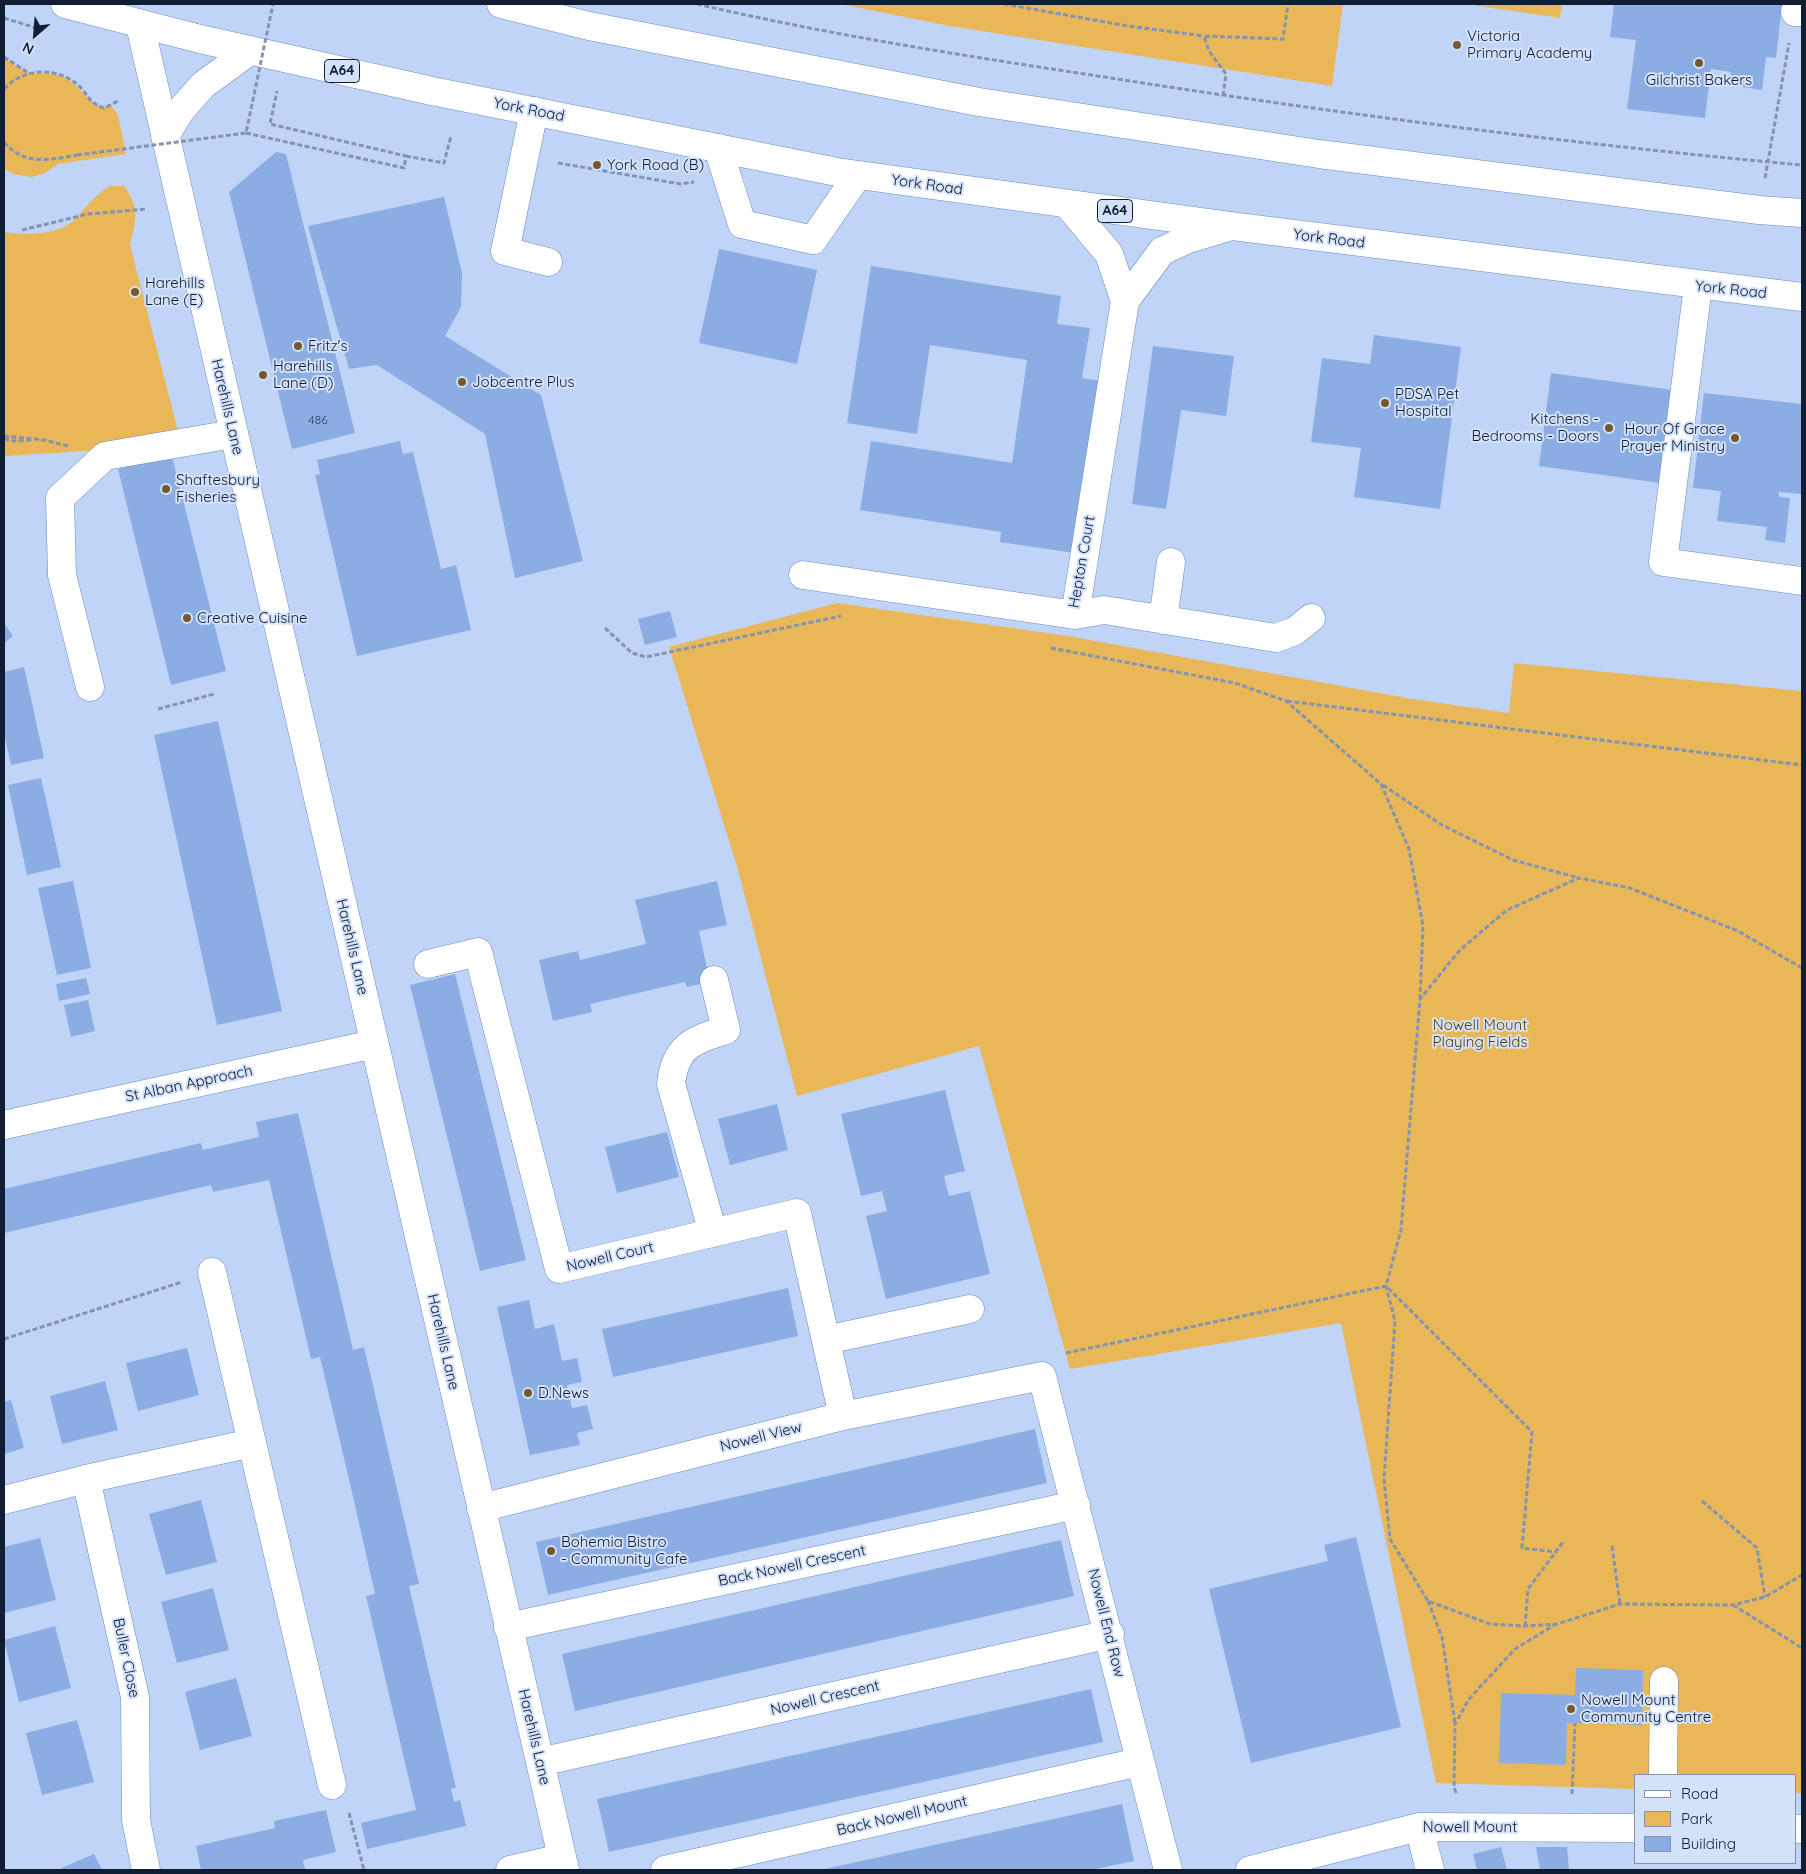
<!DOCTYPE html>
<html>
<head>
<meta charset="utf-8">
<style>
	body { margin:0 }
	#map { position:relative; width:1806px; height:1874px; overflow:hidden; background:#bfd4f7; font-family:Quicksand,sans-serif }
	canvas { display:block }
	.frame { position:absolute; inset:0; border:5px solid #101d32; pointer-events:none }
	.legend { position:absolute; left:1634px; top:1774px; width:162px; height:90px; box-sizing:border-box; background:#d3e1f9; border:1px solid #8593a9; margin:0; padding:6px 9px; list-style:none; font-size:15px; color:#101d32 }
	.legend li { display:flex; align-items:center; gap:10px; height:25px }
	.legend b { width:25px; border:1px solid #8593a9 }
	.north { position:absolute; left:10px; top:10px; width:50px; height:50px; -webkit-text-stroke:4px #d3e1f9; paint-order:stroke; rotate:207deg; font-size:14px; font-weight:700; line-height:20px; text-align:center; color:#101d32 }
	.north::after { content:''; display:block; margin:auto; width:18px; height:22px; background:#101d32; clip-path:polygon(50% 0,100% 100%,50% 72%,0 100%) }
</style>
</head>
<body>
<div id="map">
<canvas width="1806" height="1874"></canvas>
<div class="frame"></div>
<ul class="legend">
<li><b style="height:6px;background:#fff"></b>Road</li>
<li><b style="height:14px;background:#eab758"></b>Park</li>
<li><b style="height:14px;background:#8bade4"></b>Building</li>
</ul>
<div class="north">N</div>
</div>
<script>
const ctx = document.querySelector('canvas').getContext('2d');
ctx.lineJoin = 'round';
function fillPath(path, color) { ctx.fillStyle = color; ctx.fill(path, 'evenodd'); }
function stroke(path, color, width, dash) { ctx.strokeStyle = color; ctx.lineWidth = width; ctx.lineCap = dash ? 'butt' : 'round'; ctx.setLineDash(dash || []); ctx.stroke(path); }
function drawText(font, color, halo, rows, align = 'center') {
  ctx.font = font + ' Quicksand,sans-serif'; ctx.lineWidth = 4; ctx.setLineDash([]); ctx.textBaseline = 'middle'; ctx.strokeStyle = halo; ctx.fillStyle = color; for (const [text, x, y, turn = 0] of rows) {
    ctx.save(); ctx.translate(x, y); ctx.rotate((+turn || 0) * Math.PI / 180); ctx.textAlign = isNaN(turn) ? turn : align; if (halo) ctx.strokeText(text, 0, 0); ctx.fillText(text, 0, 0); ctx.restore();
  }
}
const green = new Path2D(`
	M 840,4 L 1343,4 L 1332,86 L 950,26 Z
	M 1466,4 L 1562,4 L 1560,18 Z
	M 4,57 C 11,62 19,69 27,72 C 39,77 48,70 65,78 C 82,87 85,101 104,108 L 110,104 L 118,115 L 126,154 L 58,164 L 45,173 L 32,177 L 13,174 L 4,168 Z
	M 110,186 L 124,186 C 140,209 136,220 130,245 L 179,435 L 103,450 L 4,456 L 4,232 C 26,235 61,236 77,217 C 88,205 96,194 110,186 Z
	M 837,603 L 1068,636 L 1412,699 L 1509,713 L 1514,663 L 1802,691 L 1802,1793 L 1795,1793 L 1795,1775 L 1635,1775 L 1635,1789 L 1436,1783 L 1341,1323 L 1070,1369 L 979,1046 L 797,1096 L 738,870 L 669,647 Z`);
const building = new Path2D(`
	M 1614,4 L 1782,4 L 1776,58 L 1766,57 L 1762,90 L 1729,85 L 1731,72 L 1711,69 L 1705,118 L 1627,109 L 1636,40 L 1610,37 Z
	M 276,152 L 286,154 L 355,433 L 292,449 L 229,192 Z
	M 444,197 L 462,273 L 461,307 L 445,336 L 541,395 L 583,561 L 515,578 L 485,434 L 377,365 L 349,369 L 308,226 Z
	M 719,249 L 817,270 L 797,364 L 699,343 Z
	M 871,266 L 1061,296 L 1057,324 L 1090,328 L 1082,378 L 1100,381 L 1074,553 L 1000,542 L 1001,532 L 860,510 L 871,441 L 1012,463 L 1027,360 L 930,345 L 917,434 L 847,423 Z
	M 1374,335 L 1461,347 L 1440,509 L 1354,497 L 1361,448 L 1311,442 L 1322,358 L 1370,364 Z
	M 1153,346 L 1234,356 L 1226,416 L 1181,410 L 1166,509 L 1132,504 Z
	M 1551,373 L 1680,391 L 1667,484 L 1539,466 Z
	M 1704,393 L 1802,404 L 1802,494 L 1779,492 L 1779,497 L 1790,498 L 1785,543 L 1765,540 L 1767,527 L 1717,521 L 1721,491 L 1693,488 Z
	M 400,441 L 403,454 L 413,452 L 441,569 L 456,565 L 471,630 L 357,656 L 315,475 L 320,474 L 317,460 Z
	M 172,456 L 226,671 L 171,685 L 118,469 Z
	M 670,611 L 677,637 L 645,645 L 638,619 Z
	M 4,623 L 13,636 L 4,643 Z
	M 24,667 L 44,758 L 11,765 L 4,733 L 4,672 Z
	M 218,721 L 282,1011 L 217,1025 L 154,735 Z
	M 41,778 L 61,867 L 27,875 L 8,785 Z
	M 73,881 L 91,968 L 57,975 L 38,888 Z
	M 717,881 L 727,925 L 699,931 L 710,982 L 687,987 L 685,982 L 590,1004 L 592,1012 L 553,1021 L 539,960 L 578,951 L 580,960 L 646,944 L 635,900 Z
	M 455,974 L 526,1260 L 480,1271 L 410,985 Z
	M 86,978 L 90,994 L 59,1001 L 56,984 Z
	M 88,1000 L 95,1031 L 71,1037 L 64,1005 Z
	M 945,1090 L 965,1171 L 944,1176 L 949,1196 L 970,1191 L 990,1274 L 886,1299 L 866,1216 L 887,1211 L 882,1191 L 861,1196 L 841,1114 Z
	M 777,1104 L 788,1150 L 730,1165 L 718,1119 Z
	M 298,1113 L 353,1350 L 364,1347 L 372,1381 L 419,1584 L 409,1586 L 456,1788 L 451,1789 L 454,1802 L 460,1800 L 466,1826 L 367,1849 L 361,1823 L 416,1810 L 366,1596 L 375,1594 L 352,1492 L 320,1357 L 311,1359 L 269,1180 L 213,1192 L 211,1185 L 4,1233 L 4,1189 L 201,1143 L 203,1150 L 259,1137 L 256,1122 Z
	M 667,1132 L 679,1177 L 617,1193 L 605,1147 Z
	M 788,1288 L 798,1336 L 613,1377 L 602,1329 Z
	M 529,1300 L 535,1329 L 554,1324 L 562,1361 L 577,1358 L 582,1382 L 567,1385 L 572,1408 L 587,1405 L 593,1429 L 577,1433 L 580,1445 L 530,1455 L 497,1307 Z
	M 187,1348 L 199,1395 L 138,1411 L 126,1363 Z
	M 105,1381 L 118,1430 L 62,1444 L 50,1396 Z
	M 11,1400 L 24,1448 L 4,1454 L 4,1402 Z
	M 1035,1429 L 1047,1483 L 548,1595 L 536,1542 Z
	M 201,1500 L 217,1562 L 166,1575 L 149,1514 Z
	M 1356,1537 L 1401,1727 L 1251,1763 L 1209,1589 L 1328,1561 L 1324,1545 Z
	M 40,1538 L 56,1600 L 4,1613 L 4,1547 Z
	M 1061,1540 L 1074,1596 L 575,1711 L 562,1654 Z
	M 213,1588 L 229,1650 L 177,1663 L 161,1602 Z
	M 55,1626 L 71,1688 L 19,1702 L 4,1640 Z
	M 1576,1668 L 1643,1670 L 1642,1725 L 1567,1723 L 1566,1765 L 1499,1763 L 1501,1693 L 1575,1695 Z
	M 236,1678 L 252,1736 L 200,1750 L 185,1692 Z
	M 1091,1689 L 1103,1742 L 609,1852 L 597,1799 Z
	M 77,1720 L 94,1782 L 42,1795 L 26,1733 Z
	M 1122,1804 L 1134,1861 L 1091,1870 L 820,1870 Z
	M 326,1810 L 336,1852 L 303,1860 L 305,1869 L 201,1870 L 196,1846 L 275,1828 L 274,1821 Z
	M 1501,1847 L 1507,1870 L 1477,1870 L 1473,1854 Z
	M 1536,1847 L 1567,1847 L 1569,1870 L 1540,1870 Z
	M 94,1854 L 102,1870 L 57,1870 Z`);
const path = new Path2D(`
	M 697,4 C 834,36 973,57 1111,78 C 1341,114 1571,144 1802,165
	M 1004,4 L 1128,26 L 1204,36
	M 4,18 L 43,30
	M 4,57 L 27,72
	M 4,89 C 23,68 56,66 78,85 C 90,96 87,102 104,108 L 118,101
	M 1223,96 L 1226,74 L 1209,51 L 1204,36 L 1283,39 L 1288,4
	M 246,133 L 404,168 L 406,156 L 270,124 L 277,91
	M 4,142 C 24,166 50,160 77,155
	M 406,156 L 444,163 L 451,136
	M 558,163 L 681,184 L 694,182
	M 1765,178 L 1789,43
	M 22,230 L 88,214 L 147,209
	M 4,436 L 44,440 L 68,446
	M 4,439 L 14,441 L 31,440
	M 605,628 L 632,653 L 646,657 L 841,616
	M 1051,648 L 1235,683 L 1286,701 L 1381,784 L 1409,849 L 1423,926 L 1420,999
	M 1287,701 L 1802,765
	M 158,709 L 214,694
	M 1383,785 L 1442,825 L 1513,860 L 1579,878
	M 1802,968 L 1738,931 L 1630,888 L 1579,878 L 1507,910 L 1460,950 L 1420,999 L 1401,1230 L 1386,1286 L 1395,1321 L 1384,1479 L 1390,1539 L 1428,1601 L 1490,1624 L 1525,1626 L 1557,1624 L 1620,1604 L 1733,1605 L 1765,1597 L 1802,1575
	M 4,1339 L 182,1282
	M 1066,1353 L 1386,1286 L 1532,1432 L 1522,1548 L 1556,1552
	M 1702,1501 L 1757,1548 L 1765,1597
	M 1612,1546 L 1620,1604
	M 1428,1601 L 1442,1637 L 1455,1723
	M 1733,1605 L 1802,1648
	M 1525,1626 L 1528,1589 L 1563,1542
	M 1456,1793 L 1454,1787 L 1455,1724 L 1469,1699 L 1515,1649 L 1556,1624
	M 1572,1794 L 1575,1723
	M 349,1813 L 364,1870`);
const minor = new Path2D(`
	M 1795,12 L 1802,12
	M 534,111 L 505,251 L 548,262
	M 718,148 L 742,224 L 813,240 L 858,175
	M 1068,205 L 1109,254 L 1125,301 L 1162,251 L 1188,239 L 1231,226
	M 1698,286 L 1663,562 L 1802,581
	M 803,575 L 1075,615 L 1125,301
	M 1075,615 L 1104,610 L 1276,638 L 1295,631 L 1311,618
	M 1163,620 L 1171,562
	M 90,687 L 62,575 L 60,498 L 105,456 L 233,434
	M 428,964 L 478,952 L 559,1269 L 797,1213 L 843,1416
	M 4,1125 L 374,1044
	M 713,1233 L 671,1084 C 675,1047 692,1040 726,1030 L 714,980
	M 212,1272 L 332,1785
	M 826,1340 L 970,1309
	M 86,1479 L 135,1697 L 136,1820 L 146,1870
	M 4,1500 L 86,1479 L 252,1443
	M 481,1508 L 843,1416 L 1042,1376 L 1168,1870
	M 508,1627 L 1076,1505
	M 540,1762 L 1110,1634
	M 1663,1775 L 1664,1681
	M 1419,1827 L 1430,1870
	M 1795,1829 L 1802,1829
	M 510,1870 L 562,1858
	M 665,1870 L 1139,1762
	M 1250,1870 L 1419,1827 L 1635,1828`);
const major = new Path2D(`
	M 140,25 L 565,1870`);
const highway = new Path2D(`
	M 65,4 L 200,39 L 432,91 L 837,172 L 1231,226 L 1802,297
	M 501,4 L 589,26 L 979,102 L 1319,154 L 1759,210 L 1802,213
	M 165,136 L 181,110 L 203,85 L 251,50`);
const pathBridge = new Path2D(`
	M 77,155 L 246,133 L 273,4`);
const markers = [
	[1457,45,5,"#73592b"],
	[1699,63,5,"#73592b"],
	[597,165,5,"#73592b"],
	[135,292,5,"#73592b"],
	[298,346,5,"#73592b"],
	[263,375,5,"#73592b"],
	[462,382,5,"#73592b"],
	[1385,403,5,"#73592b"],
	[1609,428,5,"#73592b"],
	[1735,438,5,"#73592b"],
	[166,489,5,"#73592b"],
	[187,618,5,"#73592b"],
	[528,1393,5,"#73592b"],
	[551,1551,5,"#73592b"],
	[1571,1709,5,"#73592b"]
];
const numberNames = [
	["486",318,420]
];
const shields = [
	[342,71,35],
	[1115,211,35]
];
const shieldNames = [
	["A64",342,71],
	["A64",1115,211]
];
const poiNames = [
	["Victoria",1467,36],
	["Primary Academy",1467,53],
	["Gilchrist Bakers",1699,80,"center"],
	["York Road (B)",607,165],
	["Harehills",145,283],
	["Lane (E)",145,300],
	["Fritz's",308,346],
	["Harehills",273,366],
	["Lane (D)",273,383],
	["Jobcentre Plus",472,382],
	["PDSA Pet",1395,394],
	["Hospital",1395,411],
	["Kitchens -",1599,419,"right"],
	["Bedrooms - Doors",1599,436,"right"],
	["Hour Of Grace",1725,429,"right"],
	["Prayer Ministry",1725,446,"right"],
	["Shaftesbury",176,480],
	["Fisheries",176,497],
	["Creative Cuisine",197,618],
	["D.News",538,1393],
	["Bohemia Bistro",561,1542],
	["- Community Cafe",561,1559],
	["Nowell Mount",1581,1700],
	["Community Centre",1581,1717]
];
const streetNames = [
	["York Road",529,110,11],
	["York Road",927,185,8],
	["York Road",1329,239,7],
	["York Road",1731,290,6],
	["Harehills Lane",227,407,77],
	["Hepton Court",1082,562,-80],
	["Harehills Lane",352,947,77],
	["St Alban Approach",189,1084,-12],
	["Nowell Court",610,1257,-13],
	["Harehills Lane",443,1342,77],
	["Nowell View",761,1437,-14],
	["Back Nowell Crescent",792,1566,-12],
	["Nowell End Row",1106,1623,76],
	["Buller Close",126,1658,78],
	["Nowell Crescent",825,1698,-13],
	["Harehills Lane",534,1737,77],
	["Back Nowell Mount",902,1816,-13],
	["Nowell Mount",1470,1827]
];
const parkNames = [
	["Nowell Mount",1480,1025],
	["Playing Fields",1480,1042]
];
fillPath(green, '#eab758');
fillPath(building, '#8bade4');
stroke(minor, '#6b8bc1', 29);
stroke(major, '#6b8bc1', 29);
stroke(highway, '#6b8bc1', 29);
stroke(path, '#8294b2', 3, [5, 2.5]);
stroke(minor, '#fff', 28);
stroke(major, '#fff', 28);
stroke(highway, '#fff', 28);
stroke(pathBridge, '#8294b2', 3, [5, 2.5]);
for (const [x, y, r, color] of markers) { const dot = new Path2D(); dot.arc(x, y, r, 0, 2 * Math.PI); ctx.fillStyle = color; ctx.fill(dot); stroke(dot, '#d3e1f9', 2); }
drawText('12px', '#2f415e', null, numberNames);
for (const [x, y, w] of shields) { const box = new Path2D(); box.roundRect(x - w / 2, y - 11.5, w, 23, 4); ctx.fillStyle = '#d3e1f9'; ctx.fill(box); stroke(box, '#101d32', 1); }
drawText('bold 14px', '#101d32', null, shieldNames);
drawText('15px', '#101d32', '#d3e1f9', poiNames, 'left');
drawText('15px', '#101d32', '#d3e1f9', streetNames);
drawText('15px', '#5a3f02', '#d3e1f9', parkNames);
</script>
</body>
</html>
